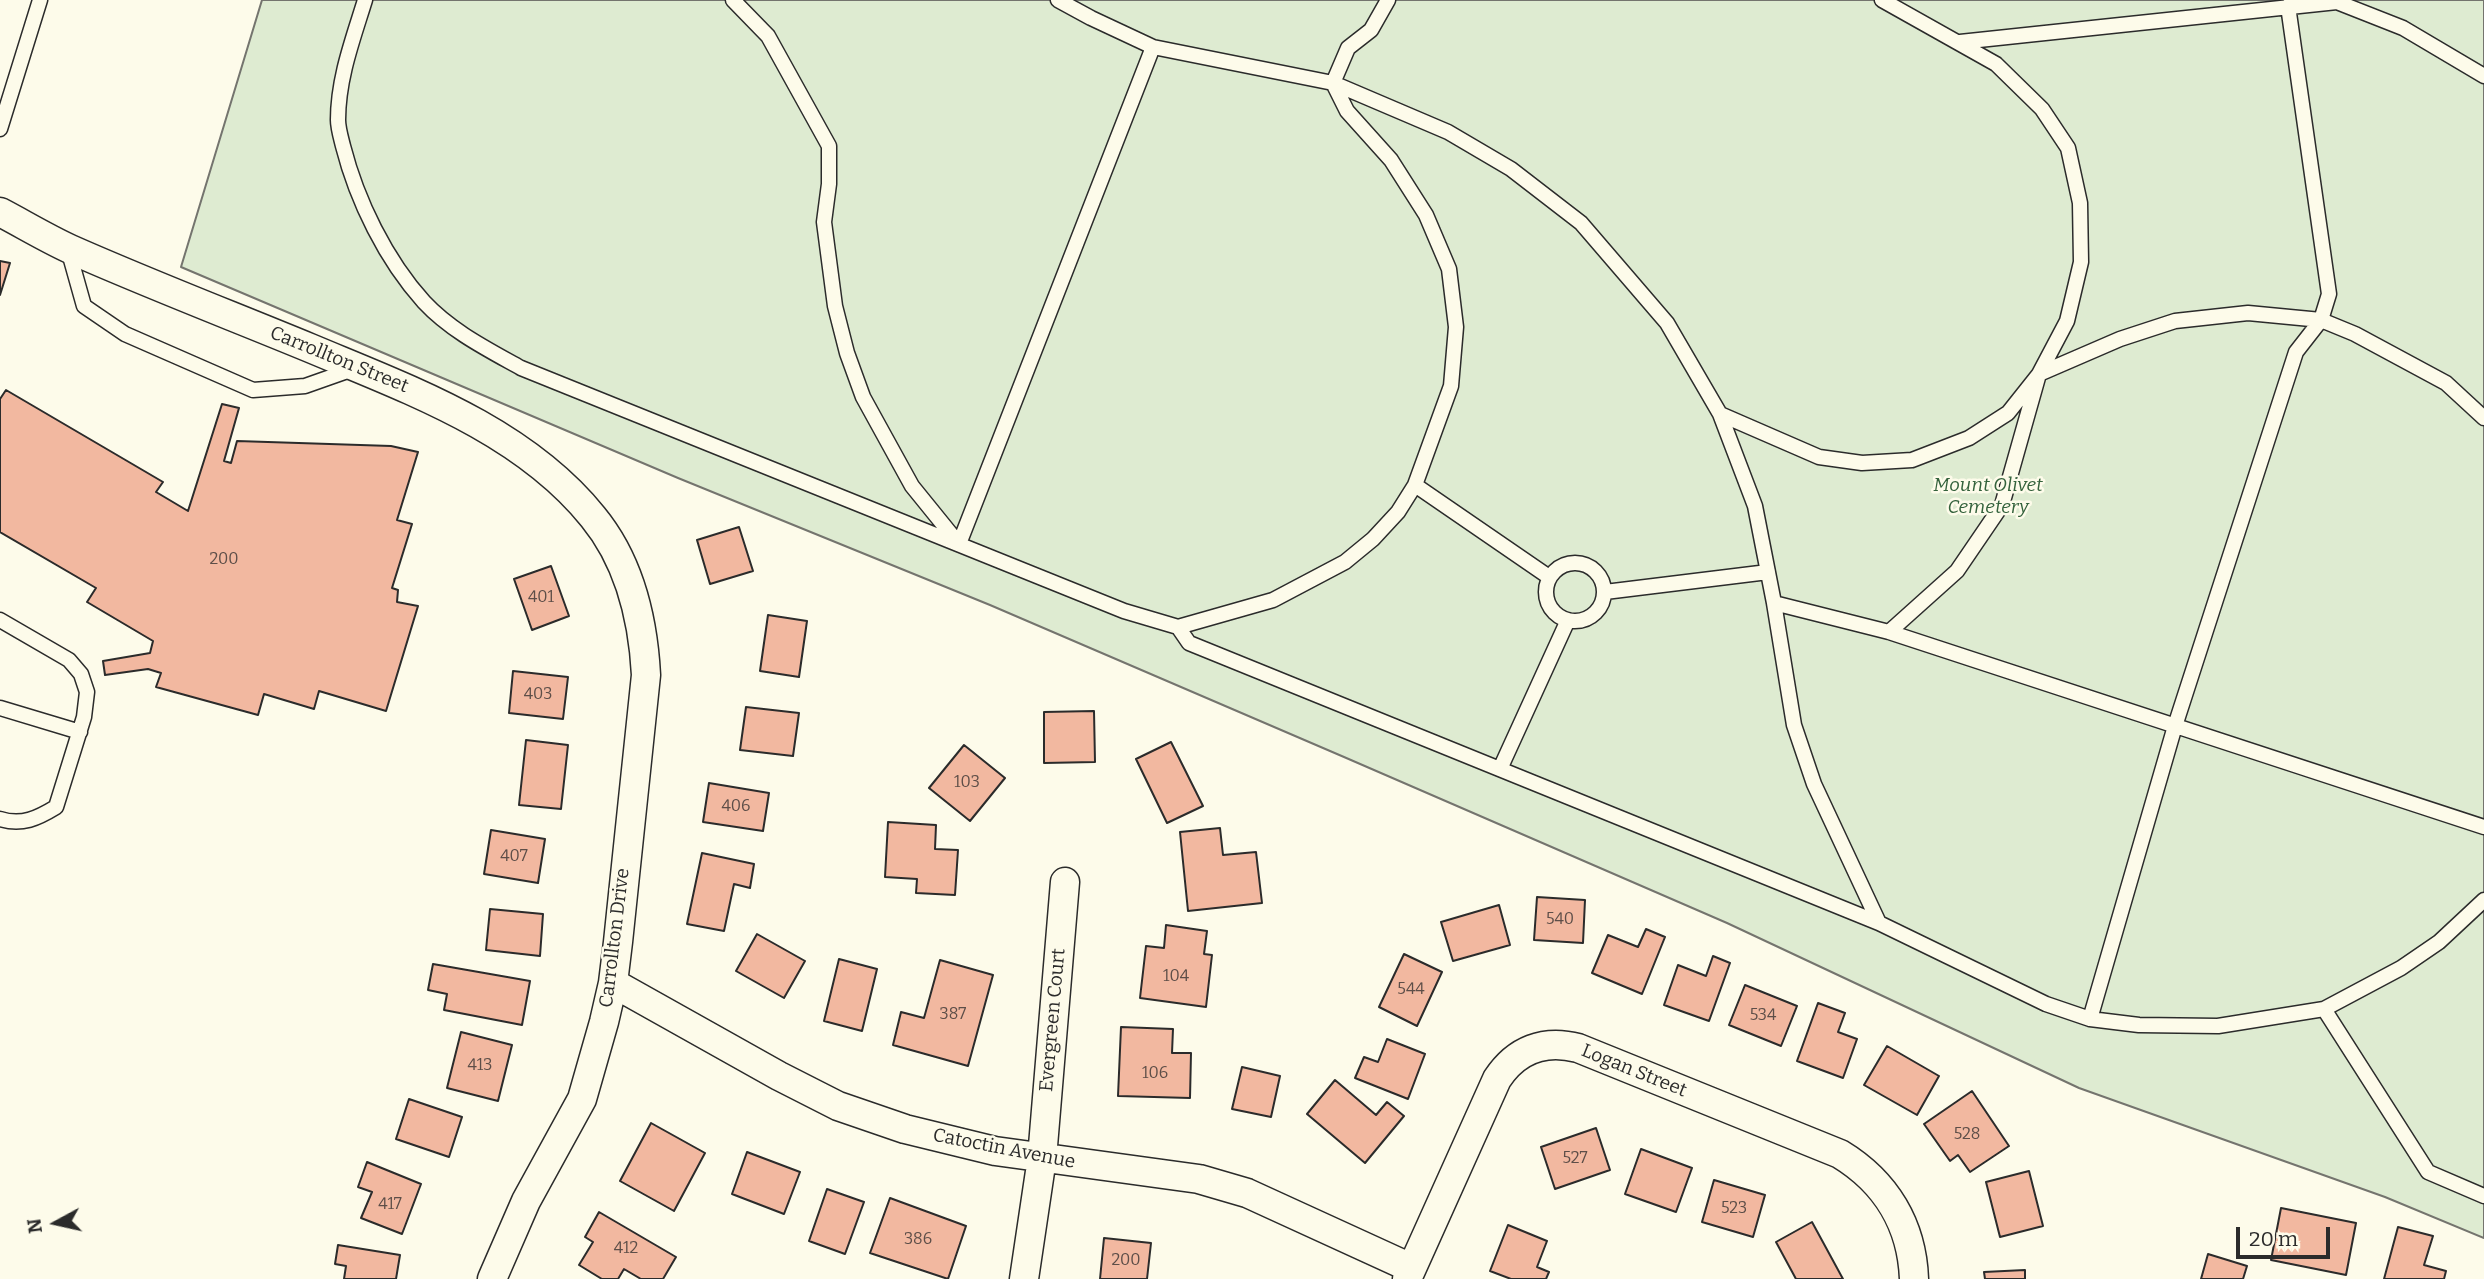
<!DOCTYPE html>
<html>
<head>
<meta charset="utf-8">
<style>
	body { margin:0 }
	#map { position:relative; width:2484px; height:1279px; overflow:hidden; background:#fdfbea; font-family:Bitter,serif }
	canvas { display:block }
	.north { position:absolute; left:21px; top:1188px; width:70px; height:70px; -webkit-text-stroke:5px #fdfbea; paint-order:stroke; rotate:262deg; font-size:19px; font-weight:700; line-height:28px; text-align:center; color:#2b2b2b }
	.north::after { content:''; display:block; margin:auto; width:24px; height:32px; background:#2b2b2b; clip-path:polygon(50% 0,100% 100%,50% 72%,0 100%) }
	.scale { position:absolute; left:2236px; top:1227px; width:94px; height:32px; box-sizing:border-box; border:4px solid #2b2b2b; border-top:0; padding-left:9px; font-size:21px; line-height:24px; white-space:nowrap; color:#2b2b2b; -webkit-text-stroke:5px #fdfbea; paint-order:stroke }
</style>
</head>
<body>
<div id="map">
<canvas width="2484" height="1279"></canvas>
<div class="north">N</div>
<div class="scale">20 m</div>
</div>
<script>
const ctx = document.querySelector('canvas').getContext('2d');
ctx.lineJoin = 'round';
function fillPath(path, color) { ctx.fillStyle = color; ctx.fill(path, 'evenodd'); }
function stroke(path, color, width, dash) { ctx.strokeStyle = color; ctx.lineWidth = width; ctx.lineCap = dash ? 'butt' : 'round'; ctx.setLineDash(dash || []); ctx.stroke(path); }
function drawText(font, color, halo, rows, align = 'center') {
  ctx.font = font + ' Bitter,serif'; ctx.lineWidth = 5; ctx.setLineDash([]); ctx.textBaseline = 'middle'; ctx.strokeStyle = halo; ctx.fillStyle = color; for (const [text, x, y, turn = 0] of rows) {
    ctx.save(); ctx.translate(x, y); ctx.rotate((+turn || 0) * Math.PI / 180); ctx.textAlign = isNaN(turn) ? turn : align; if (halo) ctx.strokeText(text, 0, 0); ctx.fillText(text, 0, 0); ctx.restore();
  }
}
const green = new Path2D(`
	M 262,0 L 2484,0 L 2484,1238 L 2385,1197 L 2079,1088 L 1727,923 L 1344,757 L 990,605 L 678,478 L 181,267 Z`);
const building = new Path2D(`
	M 0,261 L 10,263 L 0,295 Z
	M 6,390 L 163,482 L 156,492 L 188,511 L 222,404 L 239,408 L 224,461 L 231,463 L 237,441 L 391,446 L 418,452 L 397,520 L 412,524 L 392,588 L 398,590 L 397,602 L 418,606 L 386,711 L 319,691 L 314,709 L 264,694 L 258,715 L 156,687 L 161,673 L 148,669 L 105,675 L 103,661 L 150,653 L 153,641 L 87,602 L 96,588 L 0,532 L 0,399 Z
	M 739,527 L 753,571 L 710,584 L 697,540 Z
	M 551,566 L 569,616 L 532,630 L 514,579 Z
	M 768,615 L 807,621 L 799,677 L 760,671 Z
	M 513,671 L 568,677 L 563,719 L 509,713 Z
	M 746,707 L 799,713 L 793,756 L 740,750 Z
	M 1094,711 L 1095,762 L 1044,763 L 1044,712 Z
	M 526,740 L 568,745 L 561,809 L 519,805 Z
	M 1171,742 L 1203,806 L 1167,823 L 1136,759 Z
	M 964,745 L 1005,778 L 970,821 L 929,788 Z
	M 709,783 L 769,793 L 763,831 L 703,822 Z
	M 888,822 L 936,825 L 935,849 L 958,850 L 955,895 L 916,893 L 917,879 L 885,877 Z
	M 1220,828 L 1223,855 L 1256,852 L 1262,903 L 1188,911 L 1180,832 Z
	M 491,830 L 545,839 L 538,883 L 484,874 Z
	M 702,853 L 754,864 L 750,888 L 734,884 L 724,931 L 687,924 Z
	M 1537,897 L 1585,900 L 1583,943 L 1534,940 Z
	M 1499,905 L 1510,945 L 1453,961 L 1441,922 Z
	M 490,909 L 543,914 L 540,956 L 486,950 Z
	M 1166,925 L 1207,931 L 1204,954 L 1212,955 L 1206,1007 L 1140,998 L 1146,946 L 1164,948 Z
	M 1646,929 L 1665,937 L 1642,994 L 1592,973 L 1608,935 L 1638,947 Z
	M 757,934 L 805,961 L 784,998 L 736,971 Z
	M 1404,954 L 1442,972 L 1417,1026 L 1379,1007 Z
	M 1713,956 L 1730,963 L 1709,1021 L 1664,1005 L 1678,965 L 1706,976 Z
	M 839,959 L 877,969 L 862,1031 L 824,1021 Z
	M 940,960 L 993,975 L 968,1066 L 893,1045 L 901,1012 L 924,1018 Z
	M 433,964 L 530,981 L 522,1025 L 444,1010 L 447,994 L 428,990 Z
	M 1745,985 L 1797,1006 L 1781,1046 L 1729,1025 Z
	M 1818,1003 L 1845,1013 L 1838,1032 L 1857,1039 L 1843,1078 L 1797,1061 Z
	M 1121,1027 L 1173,1029 L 1172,1053 L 1191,1053 L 1190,1098 L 1118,1096 Z
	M 461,1032 L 512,1045 L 498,1101 L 447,1088 Z
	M 1387,1039 L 1425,1054 L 1408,1099 L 1355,1078 L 1364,1057 L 1378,1062 Z
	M 1887,1046 L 1939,1076 L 1917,1115 L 1864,1085 Z
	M 1242,1067 L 1280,1076 L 1271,1117 L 1232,1109 Z
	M 1335,1080 L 1376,1115 L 1387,1102 L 1404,1116 L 1365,1163 L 1307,1114 Z
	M 1972,1091 L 2009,1146 L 1970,1172 L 1958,1155 L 1950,1161 L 1924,1124 Z
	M 409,1099 L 462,1117 L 449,1157 L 396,1139 Z
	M 651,1123 L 705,1153 L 674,1211 L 620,1181 Z
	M 1596,1128 L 1610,1170 L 1555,1189 L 1541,1147 Z
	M 1641,1149 L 1692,1168 L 1676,1212 L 1625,1194 Z
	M 747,1152 L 800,1172 L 784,1214 L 732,1194 Z
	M 367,1162 L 421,1184 L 402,1234 L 361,1218 L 372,1192 L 358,1187 Z
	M 2029,1171 L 2043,1226 L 2000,1237 L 1986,1182 Z
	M 1714,1180 L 1765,1195 L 1753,1237 L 1702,1222 Z
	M 827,1189 L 864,1202 L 845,1254 L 809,1241 Z
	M 890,1198 L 966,1226 L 948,1279 L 870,1253 Z
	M 2281,1208 L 2356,1223 L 2346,1275 L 2271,1260 Z
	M 599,1212 L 676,1257 L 663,1279 L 641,1279 L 624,1269 L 618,1279 L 602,1279 L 579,1265 L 593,1242 L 585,1237 Z
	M 1812,1222 L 1843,1279 L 1796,1279 L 1776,1242 Z
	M 1508,1225 L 1547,1241 L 1537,1267 L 1549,1272 L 1546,1279 L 1511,1279 L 1490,1271 Z
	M 2398,1227 L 2433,1236 L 2424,1265 L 2446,1271 L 2444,1279 L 2384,1279 Z
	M 1104,1238 L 1151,1243 L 1147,1279 L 1100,1279 Z
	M 338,1245 L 400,1255 L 396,1279 L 344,1279 L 346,1266 L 335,1264 Z
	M 2208,1254 L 2247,1266 L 2243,1279 L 2201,1279 Z
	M 2025,1270 L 2025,1279 L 1985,1279 L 1984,1272 Z`);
const service = new Path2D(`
	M 365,0 C 353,39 338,78 338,120 C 338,128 341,138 343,146 C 357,201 386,260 424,302 C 451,331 487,349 521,368 L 1124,611 L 1178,627 L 1189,643 L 1879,923 L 2046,1004 L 2090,1019 L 2139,1025 L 2218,1026 L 2324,1009 L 2401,968 L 2439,942 L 2484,900
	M 733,0 L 768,36 L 829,146 L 829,184 L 824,222 L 835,306 L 847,353 L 863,397 L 912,486 L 959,544 L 1153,47
	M 1058,0 L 1091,18 L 1153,47 L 1333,83 L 1448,132 L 1511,169 L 1581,223 L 1667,323 L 1720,414 L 1755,506 L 1774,603 L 1794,725 L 1814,784 L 1879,923
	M 1960,42 L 2337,2 L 2403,28 L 2484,76
	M 0,129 L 40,0
	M 68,249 L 84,306 L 125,334 L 253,390 L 305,386 L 356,368
	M 1720,414 L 1819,457 L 1862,463 L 1912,460 L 1969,438 L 2008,413 L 2039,374 L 2067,321 L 2081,262 L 2080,203 L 2068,148 L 2042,109 L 1996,64 L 1882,0
	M 1415,485 L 1549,577
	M1546 592a29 29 0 1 1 58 0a29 29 0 1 1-58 0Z
	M 1605,592 L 1768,572
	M 1774,603 L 1889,632 L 2484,827
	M 0,620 L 69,660 L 81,674 L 87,692 L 84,717 L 56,807 C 38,818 22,826 0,819
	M 1178,627 L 1273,600 L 1345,562 L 1373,539 L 1398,512 L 1415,485 L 1451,386 L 1456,327 L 1449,269 L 1426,215 L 1391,160 L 1347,111 L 1333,83 L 1348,48 L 1371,30 L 1388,0
	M 1889,632 L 1957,571 L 2002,505 L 2039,374 L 2120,339 L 2175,321 L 2248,313 L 2321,320 L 2355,334 L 2446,383 L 2484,418
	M 0,708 L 80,732
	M 1500,769 L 1568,620
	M 2324,1009 L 2428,1172 L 2484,1196
	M 2090,1019 L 2175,726 L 2296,352 L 2321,320 L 2329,294 L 2288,6`);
const minor = new Path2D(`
	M 0,212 C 23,224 46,238 70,249 C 149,284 230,315 310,348 C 410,390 523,430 593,517 C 630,562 643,618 646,675 L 618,942 L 613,983 L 604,1022 L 582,1099 L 526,1201 L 492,1279
	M 613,983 L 779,1076 L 838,1106 L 905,1129 L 995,1151 L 1199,1179 L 1247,1193 L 1411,1268
	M 1024,1279 L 1042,1158 L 1065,882
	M 1407,1279 L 1497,1079 C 1516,1050 1544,1039 1578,1048 L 1840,1154 C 1886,1182 1912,1225 1914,1279`);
const numberNames = [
	["200",224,560],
	["401",541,598],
	["403",538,695],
	["103",967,783],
	["406",736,807],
	["407",514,857],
	["540",1560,920],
	["104",1176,977],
	["544",1411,990],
	["387",953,1015],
	["534",1763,1016],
	["413",480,1066],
	["106",1155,1074],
	["528",1967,1135],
	["527",1575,1159],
	["417",390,1205],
	["523",1734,1209],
	["386",918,1240],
	["412",626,1249],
	["200",1126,1261]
];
const streetNames = [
	["Carrollton Street",339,360,22],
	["Carrollton Drive",615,938,-83],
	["Evergreen Court",1053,1020,-85],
	["Logan Street",1634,1071,22],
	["Catoctin Avenue",1004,1149,11]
];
const parkNames = [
	["Mount Olivet",1988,486],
	["Cemetery",1988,508]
];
fillPath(green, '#deebd1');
stroke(green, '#74746e', 2);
fillPath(building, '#f2b8a0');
stroke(building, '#2b2b2b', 2);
stroke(service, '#2b2b2b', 17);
stroke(minor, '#2b2b2b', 31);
stroke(service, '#fdfbea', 14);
stroke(minor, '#fdfbea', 28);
drawText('16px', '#5d4e48', null, numberNames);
drawText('19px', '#2b2b2b', '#fdfbea', streetNames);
drawText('italic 19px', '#34623c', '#fdfbea', parkNames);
</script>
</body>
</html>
